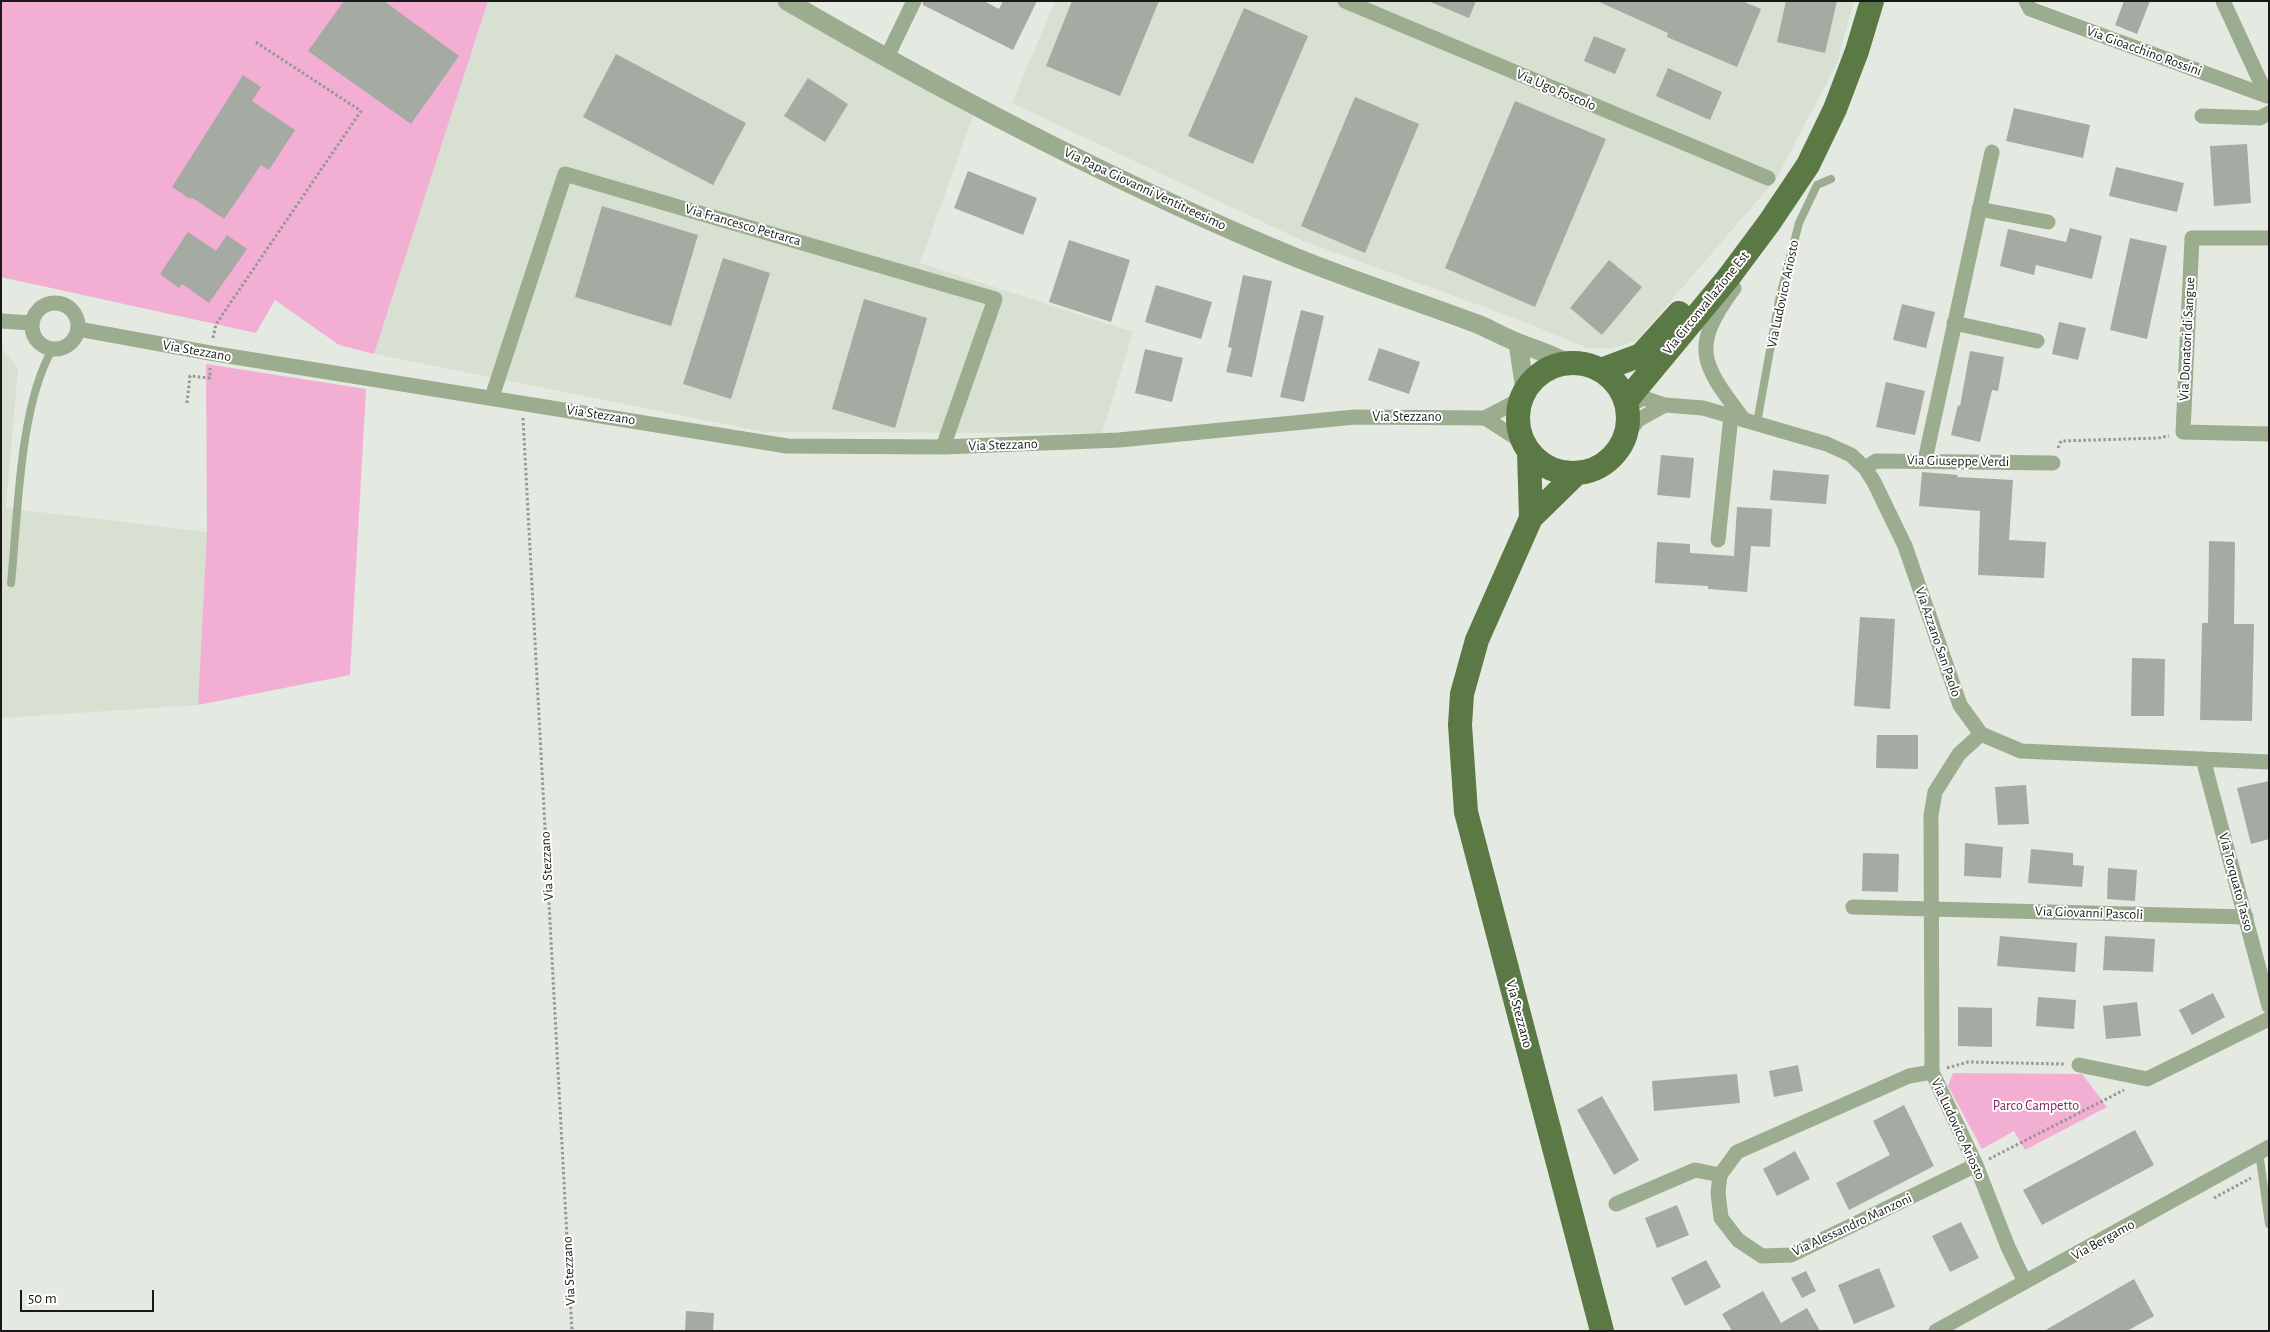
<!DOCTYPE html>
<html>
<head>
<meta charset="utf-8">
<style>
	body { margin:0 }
	#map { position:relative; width:2270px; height:1332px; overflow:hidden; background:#e4e9e1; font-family:"Alegreya Sans",sans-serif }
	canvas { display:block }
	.frame { position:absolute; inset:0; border:2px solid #191a18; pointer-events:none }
	.scale { position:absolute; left:20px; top:1290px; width:134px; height:22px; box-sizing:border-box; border:2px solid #191a18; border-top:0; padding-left:6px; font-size:15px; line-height:18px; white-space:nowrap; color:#191a18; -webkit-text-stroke:4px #fff; paint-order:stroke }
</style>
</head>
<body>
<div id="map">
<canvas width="2270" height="1332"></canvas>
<div class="frame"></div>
<div class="scale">50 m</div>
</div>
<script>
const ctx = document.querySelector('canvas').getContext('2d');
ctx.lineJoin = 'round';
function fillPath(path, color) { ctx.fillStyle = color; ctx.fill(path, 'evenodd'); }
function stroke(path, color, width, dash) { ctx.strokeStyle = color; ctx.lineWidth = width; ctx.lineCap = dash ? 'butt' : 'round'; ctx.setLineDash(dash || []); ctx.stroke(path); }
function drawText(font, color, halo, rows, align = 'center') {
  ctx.font = font + ' "Alegreya Sans",sans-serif'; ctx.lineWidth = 4; ctx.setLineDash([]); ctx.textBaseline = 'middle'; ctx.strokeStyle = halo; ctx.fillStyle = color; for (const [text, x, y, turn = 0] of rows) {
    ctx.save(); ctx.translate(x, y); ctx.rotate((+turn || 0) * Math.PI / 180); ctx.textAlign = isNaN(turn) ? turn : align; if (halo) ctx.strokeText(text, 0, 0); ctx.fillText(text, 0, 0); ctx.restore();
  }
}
const built = new Path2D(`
	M 488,1 L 774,1 L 973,116 L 920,263 L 1133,332 L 1102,433 L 765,432 L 374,354 Z
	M 1055,1 L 1854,1 L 1837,63 L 1776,179 L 1637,340 L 1615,348 L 1588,348 L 1520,320 L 1301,240 L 1012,103 Z
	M 1,348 L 18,368 L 6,508 L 207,532 L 198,705 L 1,718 Z`);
const green = new Path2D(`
	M 1,1 L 488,1 L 374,354 L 339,345 L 275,300 L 256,333 L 1,277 Z
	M 206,364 L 366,389 L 350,675 L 198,705 L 207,532 Z
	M 1953,1073 L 2082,1074 L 2107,1107 L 2025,1150 L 2014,1131 L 1982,1149 L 1948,1086 Z`);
const building = new Path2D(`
	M 344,1 L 384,1 L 459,56 L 411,124 L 308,51 Z
	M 923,1 L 984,1 L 999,9 L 1003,1 L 1037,1 L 1013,50 L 923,5 Z
	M 1072,1 L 1159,1 L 1120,96 L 1046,66 Z
	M 1428,1 L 1476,1 L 1469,18 Z
	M 1597,1 L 1742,1 L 1761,9 L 1737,67 L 1667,37 L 1668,33 Z
	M 1786,1 L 1837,1 L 1825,53 L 1777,42 Z
	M 2124,1 L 2150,1 L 2137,34 L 2115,25 Z
	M 1244,8 L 1308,36 L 1253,164 L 1188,136 Z
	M 1594,36 L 1626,49 L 1615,74 L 1584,61 Z
	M 616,54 L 746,123 L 713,185 L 583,117 Z
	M 1668,68 L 1722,92 L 1710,120 L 1656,96 Z
	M 243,75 L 261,87 L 252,101 L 295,130 L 269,170 L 261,165 L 224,219 L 191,197 L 190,199 L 172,187 Z
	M 808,78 L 848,104 L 825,142 L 784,116 Z
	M 1355,97 L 1419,124 L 1365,253 L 1301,226 Z
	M 1515,101 L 1606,139 L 1535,307 L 1445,268 Z
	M 2014,108 L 2090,125 L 2083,158 L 2006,141 Z
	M 2247,144 L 2251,203 L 2214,206 L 2210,146 Z
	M 2116,167 L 2184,183 L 2177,212 L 2109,196 Z
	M 968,171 L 1037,198 L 1023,235 L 954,208 Z
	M 602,206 L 698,235 L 671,326 L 575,297 Z
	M 2070,228 L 2102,236 L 2092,279 L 2036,265 L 2034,275 L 2000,266 L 2008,229 L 2066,242 Z
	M 188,232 L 216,251 L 227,235 L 247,249 L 209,303 L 182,284 L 179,288 L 160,274 Z
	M 2130,238 L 2167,246 L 2147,339 L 2110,330 Z
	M 1069,240 L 1130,260 L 1111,322 L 1049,302 Z
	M 723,258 L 770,273 L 731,399 L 683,384 Z
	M 1609,260 L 1642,287 L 1602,335 L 1570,308 Z
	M 1243,275 L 1272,281 L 1252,377 L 1226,372 L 1232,348 L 1228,347 Z
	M 1156,285 L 1212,302 L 1201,339 L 1145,322 Z
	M 864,299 L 927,318 L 895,428 L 832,409 Z
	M 1902,304 L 1935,312 L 1926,348 L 1893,340 Z
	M 1301,310 L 1324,316 L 1304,402 L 1280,397 Z
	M 2059,322 L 2086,328 L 2078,360 L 2052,354 Z
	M 1379,348 L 1420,362 L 1409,394 L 1368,380 Z
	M 1145,349 L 1183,358 L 1172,402 L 1135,393 Z
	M 1970,351 L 2004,357 L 1998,391 L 1992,390 L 1980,442 L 1951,435 L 1958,405 L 1960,406 Z
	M 1886,382 L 1925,391 L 1915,435 L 1876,427 Z
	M 1661,455 L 1694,458 L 1690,498 L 1657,495 Z
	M 1773,470 L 1829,475 L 1826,504 L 1770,500 Z
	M 1922,472 L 1958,475 L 1957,477 L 2013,480 L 2009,540 L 2046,542 L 2044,578 L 1978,575 L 1980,511 L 1919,506 Z
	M 1737,507 L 1772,509 L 1770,547 L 1751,546 L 1747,592 L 1708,589 L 1708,586 L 1655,583 L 1657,542 L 1690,544 L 1690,553 L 1734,556 Z
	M 2209,541 L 2235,542 L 2234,624 L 2254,624 L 2252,721 L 2200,720 L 2202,623 L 2208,623 Z
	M 1860,617 L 1895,619 L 1890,709 L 1854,706 Z
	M 2132,658 L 2165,659 L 2164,716 L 2131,716 Z
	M 1877,735 L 1918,735 L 1918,769 L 1876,768 Z
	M 2269,781 L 2269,839 L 2251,844 L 2237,788 Z
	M 2026,785 L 2029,824 L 1998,825 L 1995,787 Z
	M 1965,843 L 2003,847 L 2001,878 L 1964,876 Z
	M 2031,849 L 2073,853 L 2073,865 L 2084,866 L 2082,887 L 2028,883 Z
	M 1863,853 L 1899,854 L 1898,892 L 1862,891 Z
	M 2108,868 L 2137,870 L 2135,901 L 2107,899 Z
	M 2000,936 L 2077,943 L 2075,972 L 1997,966 Z
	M 2105,936 L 2155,939 L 2153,972 L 2103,970 Z
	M 2213,993 L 2225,1017 L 2192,1035 L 2179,1010 Z
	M 2038,997 L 2076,1000 L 2074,1029 L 2036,1026 Z
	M 2137,1002 L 2141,1036 L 2106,1039 L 2103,1006 Z
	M 1958,1007 L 1992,1008 L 1992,1047 L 1958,1046 Z
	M 1798,1065 L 1803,1091 L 1774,1097 L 1769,1071 Z
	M 1737,1074 L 1740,1103 L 1654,1111 L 1652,1081 Z
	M 1602,1096 L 1639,1160 L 1614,1175 L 1577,1110 Z
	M 1904,1105 L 1934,1166 L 1849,1210 L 1836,1183 L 1890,1155 L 1873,1121 Z
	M 2135,1130 L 2154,1165 L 2042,1225 L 2023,1190 Z
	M 1795,1151 L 1810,1179 L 1777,1196 L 1763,1169 Z
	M 1677,1205 L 1689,1235 L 1657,1248 L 1645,1218 Z
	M 1961,1222 L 1979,1258 L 1950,1272 L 1932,1236 Z
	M 1706,1260 L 1721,1287 L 1685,1306 L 1671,1278 Z
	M 1879,1268 L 1895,1307 L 1854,1324 L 1838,1285 Z
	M 1806,1271 L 1816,1291 L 1802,1298 L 1791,1278 Z
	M 2134,1279 L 2154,1316 L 2127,1331 L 2044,1331 Z
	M 1763,1291 L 1781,1323 L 1807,1308 L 1820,1331 L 1732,1331 L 1722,1314 Z
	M 686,1311 L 714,1313 L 713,1331 L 685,1331 Z`);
const path = new Path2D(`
	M 213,338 L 216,324 L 361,111 L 254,41
	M 187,403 L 190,376 L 210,378 L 210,368
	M 523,418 L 572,1331
	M 2058,448 L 2061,441 L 2158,438 L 2169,436
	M 1947,1068 L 1968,1062 L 2065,1064
	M 1989,1159 L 2124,1090
	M 2214,1198 L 2251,1178`);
const service = new Path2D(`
	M 1757,423 L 1779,300 L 1799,223 L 1817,185 L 1831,179
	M 11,583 C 18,516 19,407 52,350
	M 2259,1152 L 2269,1224`);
const minor = new Path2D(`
	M 1345,1 L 1768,178
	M 2026,1 L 2030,9 L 2267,96
	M 2223,1 L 2267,96
	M 886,59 L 914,1
	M 2202,116 L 2260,118 L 2269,113
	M 1979,209 L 2048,222
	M 2269,238 L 2192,238 L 2183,432 L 2269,434
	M 1734,288 C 1689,349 1702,364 1744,420
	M32 326a23 23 0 1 1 46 0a23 23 0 1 1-46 0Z
	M 1,321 L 32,323
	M 1954,323 L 2037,341
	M 78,329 L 210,353 L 787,446 L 943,447 L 1119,440 L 1355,417 L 1485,418 L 1521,399
	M 492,397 L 565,174 L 995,299 L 943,447
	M 1627,406 L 1644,398 L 1665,405 L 1703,408 L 1827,444 L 1851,455 L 1865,468 L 1874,482 L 1905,546 L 1960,705 L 1981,734 L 2021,751 L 2269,762
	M 1485,418 L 1524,443
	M 1626,436 L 1638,420 L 1665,405
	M 1925,460 L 1992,152
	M 1865,468 L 1876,461 L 2053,463
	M 1718,540 L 1731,416
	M 1981,734 L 1959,754 L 1935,792 L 1931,815 L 1932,1072 L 1976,1165 L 2008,1247 L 2025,1282
	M 2203,759 L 2269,1006
	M 1853,907 L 2246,917
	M 2079,1065 L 2147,1079 L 2269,1019
	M 1932,1072 L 1909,1076 L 1737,1152 L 1720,1175 L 1718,1193 L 1721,1218 L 1738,1240 L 1762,1256 L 1791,1255 L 1976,1165
	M 1616,1204 L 1695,1170 L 1720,1175
	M 1936,1331 L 2269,1147`);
const tertiary = new Path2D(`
	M 787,1 C 952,97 1121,186 1297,258 C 1357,282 1419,302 1480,325 C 1493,331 1506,338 1519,343 C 1536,350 1551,354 1567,363
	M 1518,343 L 1525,390`);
const primary = new Path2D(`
	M1518 418a55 55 0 1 1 110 0a55 55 0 1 1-110 0Z
	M 1601,370 L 1641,355 L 1679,313
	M 1626,401 L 1728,278 L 1769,223 L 1808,165 L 1835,109 L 1857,51 L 1872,1
	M 1529,452 L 1531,518
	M 1576,474 L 1531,518 L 1477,640 L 1462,694 L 1460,725 L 1466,812 L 1602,1331`);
const streetNames = [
	["Via Gioacchino Rossini",2144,51,20],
	["Via Ugo Foscolo",1556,90,23],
	["Via Papa Giovanni Ventitreesimo",1145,189,25],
	["Via Francesco Petrarca",743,225,16],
	["Via Ludovico Ariosto",1783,294,-78],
	["Via Circonvallazione Est",1706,303,-51],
	["Via Donatori di Sangue",2187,339,-87],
	["Via Stezzano",197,351,10],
	["Via Stezzano",601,415,9],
	["Via Stezzano",1407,417],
	["Via Stezzano",1003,445,-2],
	["Via Giuseppe Verdi",1958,461,1],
	["Via Azzano San Paolo",1938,642,71],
	["Via Stezzano",547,866,-93],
	["Via Torquato Tasso",2236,882,75],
	["Via Giovanni Pascoli",2089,913,2],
	["Via Stezzano",1519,1014,75],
	["Via Ludovico Ariosto",1958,1129,65],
	["Via Alessandro Manzoni",1852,1225,-25],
	["Via Bergamo",2103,1240,-29],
	["Via Stezzano",569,1271,-93]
];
const parkNames = [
	["Parco Campetto",2036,1106]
];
fillPath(built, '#d7e0d1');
fillPath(green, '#f3aed4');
fillPath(building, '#a5aaa2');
stroke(path, '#959893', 3, [2.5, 2.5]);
stroke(service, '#9bac8f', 8);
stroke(minor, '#9bac8f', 15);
stroke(tertiary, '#9bac8f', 19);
stroke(primary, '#5b7944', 24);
drawText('14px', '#191a18', '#fff', streetNames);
drawText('14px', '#7a265b', '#fff', parkNames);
</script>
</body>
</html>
